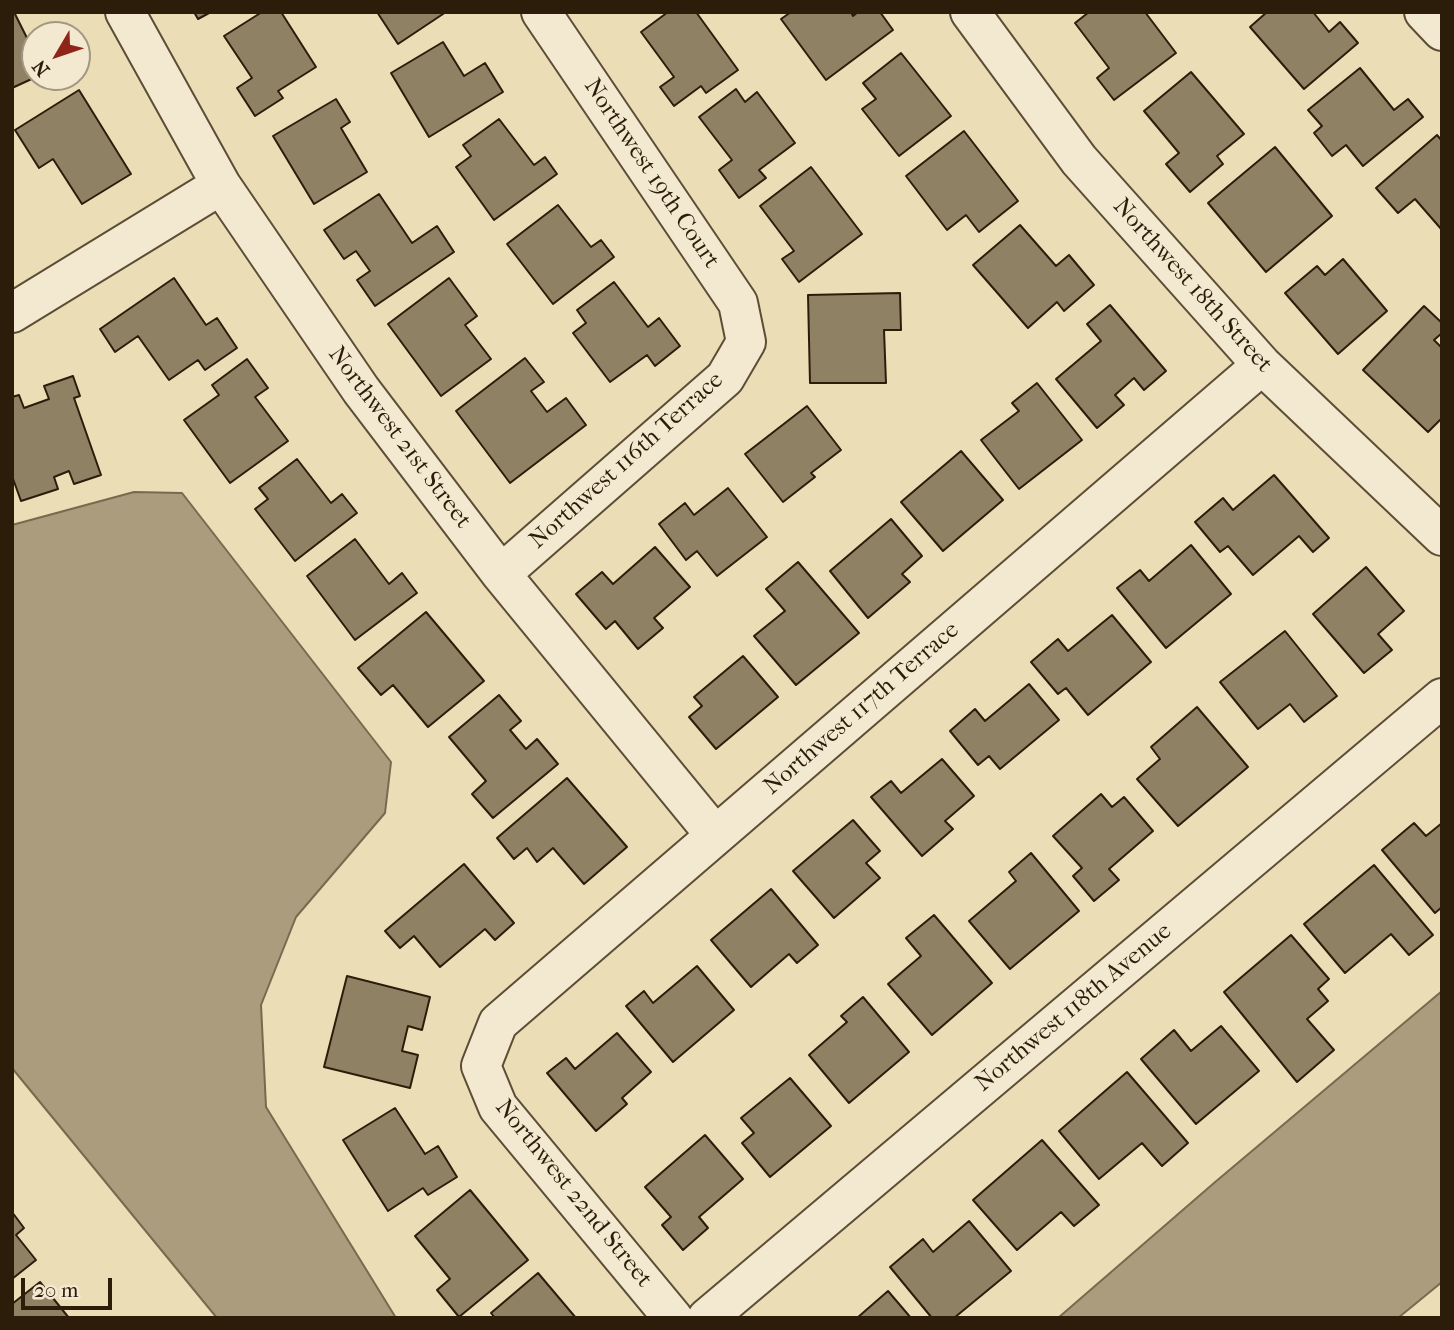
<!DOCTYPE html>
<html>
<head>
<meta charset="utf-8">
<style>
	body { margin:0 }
	#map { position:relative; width:1454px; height:1330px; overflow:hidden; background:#ebddb6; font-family:"IM FELL French Canon",serif }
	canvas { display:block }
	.frame { position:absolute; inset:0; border:14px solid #2c1d0b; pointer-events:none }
	.north { position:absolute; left:21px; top:21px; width:70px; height:70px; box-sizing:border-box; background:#f2e9d0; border:2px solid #a39781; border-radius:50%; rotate:231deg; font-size:19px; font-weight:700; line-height:28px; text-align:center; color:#2c1d0b }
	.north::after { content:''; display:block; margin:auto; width:24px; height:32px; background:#8f2418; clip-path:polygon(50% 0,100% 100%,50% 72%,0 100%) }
	.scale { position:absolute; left:21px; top:1278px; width:91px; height:32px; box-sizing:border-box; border:4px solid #2c1d0b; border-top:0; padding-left:9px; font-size:21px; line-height:24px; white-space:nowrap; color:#2c1d0b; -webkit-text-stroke:5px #f2e9d0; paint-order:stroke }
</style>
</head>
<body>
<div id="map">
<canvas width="1454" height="1330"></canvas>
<div class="frame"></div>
<div class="north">N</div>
<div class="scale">20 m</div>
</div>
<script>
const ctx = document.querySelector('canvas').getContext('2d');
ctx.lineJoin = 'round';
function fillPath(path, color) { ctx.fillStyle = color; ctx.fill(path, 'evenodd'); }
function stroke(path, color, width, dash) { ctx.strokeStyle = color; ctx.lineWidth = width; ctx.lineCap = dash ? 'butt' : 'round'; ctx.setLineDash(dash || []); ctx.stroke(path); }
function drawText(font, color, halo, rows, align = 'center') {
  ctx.font = font + ' "IM FELL French Canon",serif'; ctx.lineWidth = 7; ctx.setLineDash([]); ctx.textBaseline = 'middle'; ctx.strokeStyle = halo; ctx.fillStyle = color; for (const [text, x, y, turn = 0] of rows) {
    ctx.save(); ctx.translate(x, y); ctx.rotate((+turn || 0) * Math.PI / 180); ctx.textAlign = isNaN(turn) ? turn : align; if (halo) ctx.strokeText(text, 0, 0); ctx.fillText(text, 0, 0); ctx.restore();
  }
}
const water = new Path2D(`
	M 134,492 L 182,493 L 391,762 L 385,813 L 296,917 L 261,1005 L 266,1107 L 396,1318 L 217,1318 L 12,1068 L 12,525 Z
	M 1442,991 L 1442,1282 L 1398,1318 L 1058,1318 L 1214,1183 Z`);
const building = new Path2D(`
	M 12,12 L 14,12 L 29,42 L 35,39 L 36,77 L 12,88 Z
	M 194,12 L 211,12 L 198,19 Z
	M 262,12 L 281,12 L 316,67 L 278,91 L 283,98 L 255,116 L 237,88 L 252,78 L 224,36 Z
	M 377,12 L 446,12 L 398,44 Z
	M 668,12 L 696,12 L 738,70 L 706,93 L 701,86 L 674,106 L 660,87 L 674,77 L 641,32 Z
	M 791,12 L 851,12 L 853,16 L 858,12 L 880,12 L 893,30 L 826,80 L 781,19 Z
	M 1089,12 L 1145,12 L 1176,53 L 1114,100 L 1097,78 L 1109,68 L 1075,23 Z
	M 1267,12 L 1313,12 L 1329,32 L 1340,22 L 1358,43 L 1304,89 L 1250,27 Z
	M 443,42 L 464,76 L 485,63 L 503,92 L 429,137 L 391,73 Z
	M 901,53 L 951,116 L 899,156 L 862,109 L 876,99 L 863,83 Z
	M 1360,68 L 1394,110 L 1408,99 L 1423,117 L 1363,166 L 1346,145 L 1332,156 L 1314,133 L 1322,126 L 1308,110 Z
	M 1191,72 L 1244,134 L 1217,156 L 1223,164 L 1190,192 L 1166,164 L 1179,153 L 1144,111 Z
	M 736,89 L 745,102 L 757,92 L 795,143 L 759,170 L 766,178 L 739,198 L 719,170 L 732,160 L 699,117 Z
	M 79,90 L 131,174 L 82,204 L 53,159 L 39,168 L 15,130 Z
	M 336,99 L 350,122 L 341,128 L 367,172 L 314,204 L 273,136 Z
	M 499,119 L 534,165 L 545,157 L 557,174 L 494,220 L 456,167 L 471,156 L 463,145 Z
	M 964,131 L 1018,201 L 979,232 L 966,215 L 947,230 L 906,176 Z
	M 1437,135 L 1442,141 L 1442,230 L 1415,199 L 1398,213 L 1376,188 Z
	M 1275,147 L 1332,216 L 1266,272 L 1208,203 Z
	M 811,167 L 862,234 L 799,282 L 782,259 L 794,251 L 760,206 Z
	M 379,194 L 412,243 L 437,226 L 454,252 L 375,306 L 357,280 L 370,271 L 356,251 L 344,259 L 324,230 Z
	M 558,205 L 591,247 L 601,240 L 614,257 L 553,304 L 507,244 Z
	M 1020,225 L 1056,266 L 1069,255 L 1094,285 L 1064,311 L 1057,302 L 1028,328 L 973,265 Z
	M 1343,259 L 1387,311 L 1338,354 L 1285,293 L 1317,266 L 1325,275 Z
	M 174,278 L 206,325 L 217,318 L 237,348 L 205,370 L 198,360 L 169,380 L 138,336 L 115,352 L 100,329 Z
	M 449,278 L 477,316 L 465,325 L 491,359 L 441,396 L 388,324 Z
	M 614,282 L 648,327 L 659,318 L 680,346 L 655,366 L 647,355 L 610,382 L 573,333 L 586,323 L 577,310 Z
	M 900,293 L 901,330 L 884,330 L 886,383 L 810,383 L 808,295 Z
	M 1110,305 L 1166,371 L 1144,390 L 1134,378 L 1115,395 L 1124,405 L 1097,428 L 1056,379 L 1101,341 L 1087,324 Z
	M 1424,306 L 1442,323 L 1442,333 L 1434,340 L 1442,348 L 1442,418 L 1428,432 L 1363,370 Z
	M 525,358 L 544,382 L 531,391 L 547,412 L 566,398 L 586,425 L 510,483 L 456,411 Z
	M 247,359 L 268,388 L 255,397 L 288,441 L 230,483 L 184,420 L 219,395 L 212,385 Z
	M 73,376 L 80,396 L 74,398 L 101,475 L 74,484 L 69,471 L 54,477 L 58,489 L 21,501 L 12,476 L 12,397 L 19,395 L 24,408 L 49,399 L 44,386 Z
	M 1037,383 L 1082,440 L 1019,489 L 981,440 L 1019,411 L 1012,403 Z
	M 807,406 L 841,450 L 811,473 L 815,477 L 783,502 L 745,454 Z
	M 961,451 L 1003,500 L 943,551 L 901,502 Z
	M 297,459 L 331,503 L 342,494 L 357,513 L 295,561 L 255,509 L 268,499 L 259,488 Z
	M 1274,475 L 1329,538 L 1313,552 L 1299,536 L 1253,575 L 1228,546 L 1220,552 L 1195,522 L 1223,498 L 1233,510 Z
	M 728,488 L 767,537 L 717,576 L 697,551 L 686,560 L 659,524 L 685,503 L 694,515 Z
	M 891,519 L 922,556 L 902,574 L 910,582 L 868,618 L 830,571 Z
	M 355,539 L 389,584 L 402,573 L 417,593 L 355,640 L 307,576 Z
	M 1191,545 L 1231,594 L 1166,648 L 1117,588 L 1140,570 L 1149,581 Z
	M 655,547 L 690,587 L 654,618 L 663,628 L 638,649 L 615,621 L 606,629 L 576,594 L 602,572 L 613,584 Z
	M 798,562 L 859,633 L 796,685 L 754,636 L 785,611 L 766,589 Z
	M 1366,567 L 1404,611 L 1378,634 L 1392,650 L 1364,673 L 1313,614 Z
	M 426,612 L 484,681 L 428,727 L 393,685 L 381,695 L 358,668 Z
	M 1112,615 L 1151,662 L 1088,715 L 1066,688 L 1058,694 L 1031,662 L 1058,639 L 1068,651 Z
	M 1285,631 L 1337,696 L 1304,722 L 1290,704 L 1258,729 L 1220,682 Z
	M 743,656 L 778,697 L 716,749 L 689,717 L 702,706 L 694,697 Z
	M 1029,684 L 1059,720 L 1000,769 L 989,756 L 978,765 L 950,731 L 975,709 L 985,721 Z
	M 499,695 L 521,721 L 510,730 L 526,749 L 537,739 L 558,764 L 493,818 L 472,794 L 486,781 L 449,737 Z
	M 1197,707 L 1248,767 L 1178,826 L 1137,779 L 1160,759 L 1151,747 Z
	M 942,759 L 974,796 L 945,821 L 953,829 L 922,856 L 871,797 L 891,781 L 901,793 Z
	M 567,778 L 627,847 L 584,884 L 553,848 L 537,862 L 527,848 L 514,859 L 497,838 Z
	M 1101,794 L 1112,807 L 1124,797 L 1153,831 L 1109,869 L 1119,880 L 1094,901 L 1073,876 L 1082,868 L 1053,836 Z
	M 853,820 L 880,851 L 866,863 L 880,878 L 834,918 L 793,871 Z
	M 1414,823 L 1426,836 L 1442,823 L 1442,907 L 1435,913 L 1382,850 Z
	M 1031,853 L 1079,911 L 1010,969 L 969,921 L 1016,881 L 1009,872 Z
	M 464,864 L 514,923 L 495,940 L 485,929 L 440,967 L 414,936 L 400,948 L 385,931 Z
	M 1374,865 L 1433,935 L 1409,955 L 1391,934 L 1345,973 L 1304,924 Z
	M 771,889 L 818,945 L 797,963 L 789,954 L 751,987 L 711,940 Z
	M 934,915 L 992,983 L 932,1035 L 888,984 L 921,956 L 906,938 Z
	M 1291,935 L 1329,979 L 1318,989 L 1328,1001 L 1307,1019 L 1334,1050 L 1297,1082 L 1224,992 Z
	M 697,966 L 734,1010 L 673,1062 L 626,1006 L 644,991 L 653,1003 Z
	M 347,976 L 430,997 L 422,1030 L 408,1026 L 402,1051 L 418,1055 L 410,1088 L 324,1067 Z
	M 863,997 L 909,1052 L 849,1103 L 809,1055 L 847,1022 L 841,1016 Z
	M 1221,1026 L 1259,1071 L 1196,1124 L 1141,1059 L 1174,1030 L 1191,1051 Z
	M 617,1033 L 651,1072 L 622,1098 L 627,1104 L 596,1131 L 547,1073 L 566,1058 L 575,1069 Z
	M 1127,1072 L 1188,1143 L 1162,1166 L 1142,1143 L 1099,1179 L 1059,1131 Z
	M 790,1078 L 831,1126 L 770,1177 L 742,1143 L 754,1133 L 741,1118 Z
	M 395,1108 L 425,1154 L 438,1146 L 457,1177 L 428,1195 L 423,1188 L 388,1211 L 343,1140 Z
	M 705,1135 L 743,1179 L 699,1217 L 708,1228 L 683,1250 L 662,1225 L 671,1217 L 645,1187 Z
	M 1042,1140 L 1099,1205 L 1074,1226 L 1061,1212 L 1017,1250 L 973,1200 Z
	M 470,1190 L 528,1260 L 459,1317 L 437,1290 L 450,1279 L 415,1236 Z
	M 12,1212 L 24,1228 L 16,1235 L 36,1260 L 12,1279 Z
	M 969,1221 L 1011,1271 L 954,1318 L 932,1318 L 890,1267 L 923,1239 L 933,1252 Z
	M 538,1273 L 576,1318 L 495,1318 L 491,1313 Z
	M 40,1282 L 69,1318 L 12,1318 L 12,1304 Z
	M 888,1291 L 911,1318 L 857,1318 Z`);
const minor = new Path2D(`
	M 125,12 L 221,185 L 361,390 L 501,574 L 715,835
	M 970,12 L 1079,160 L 1262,365 L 1442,536
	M 1424,12 L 1442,31
	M 12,313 L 221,185
	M 501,574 L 725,378 L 746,342 L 738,303 L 541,12
	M 673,1318 L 498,1107 L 481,1066 L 498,1023 L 1262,365
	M 707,1318 L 1442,698`);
const streetNames = [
	["Northwest 19th Court",651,174,56],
	["Northwest 18th Street",1192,286,48],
	["Northwest 21st Street",399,438,53],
	["Northwest 116th Terrace",627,461,-42],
	["Northwest 117th Terrace",862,709,-41],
	["Northwest 118th Avenue",1074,1008,-40],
	["Northwest 22nd Street",573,1194,51]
];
fillPath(water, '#aa9c7c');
stroke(water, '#78694f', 2);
fillPath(building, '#8f8164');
stroke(building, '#2c1d0b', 2);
stroke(minor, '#5c4d36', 42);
stroke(minor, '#f2e9d0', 38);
drawText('24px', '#2c1d0b', '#f2e9d0', streetNames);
</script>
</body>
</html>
